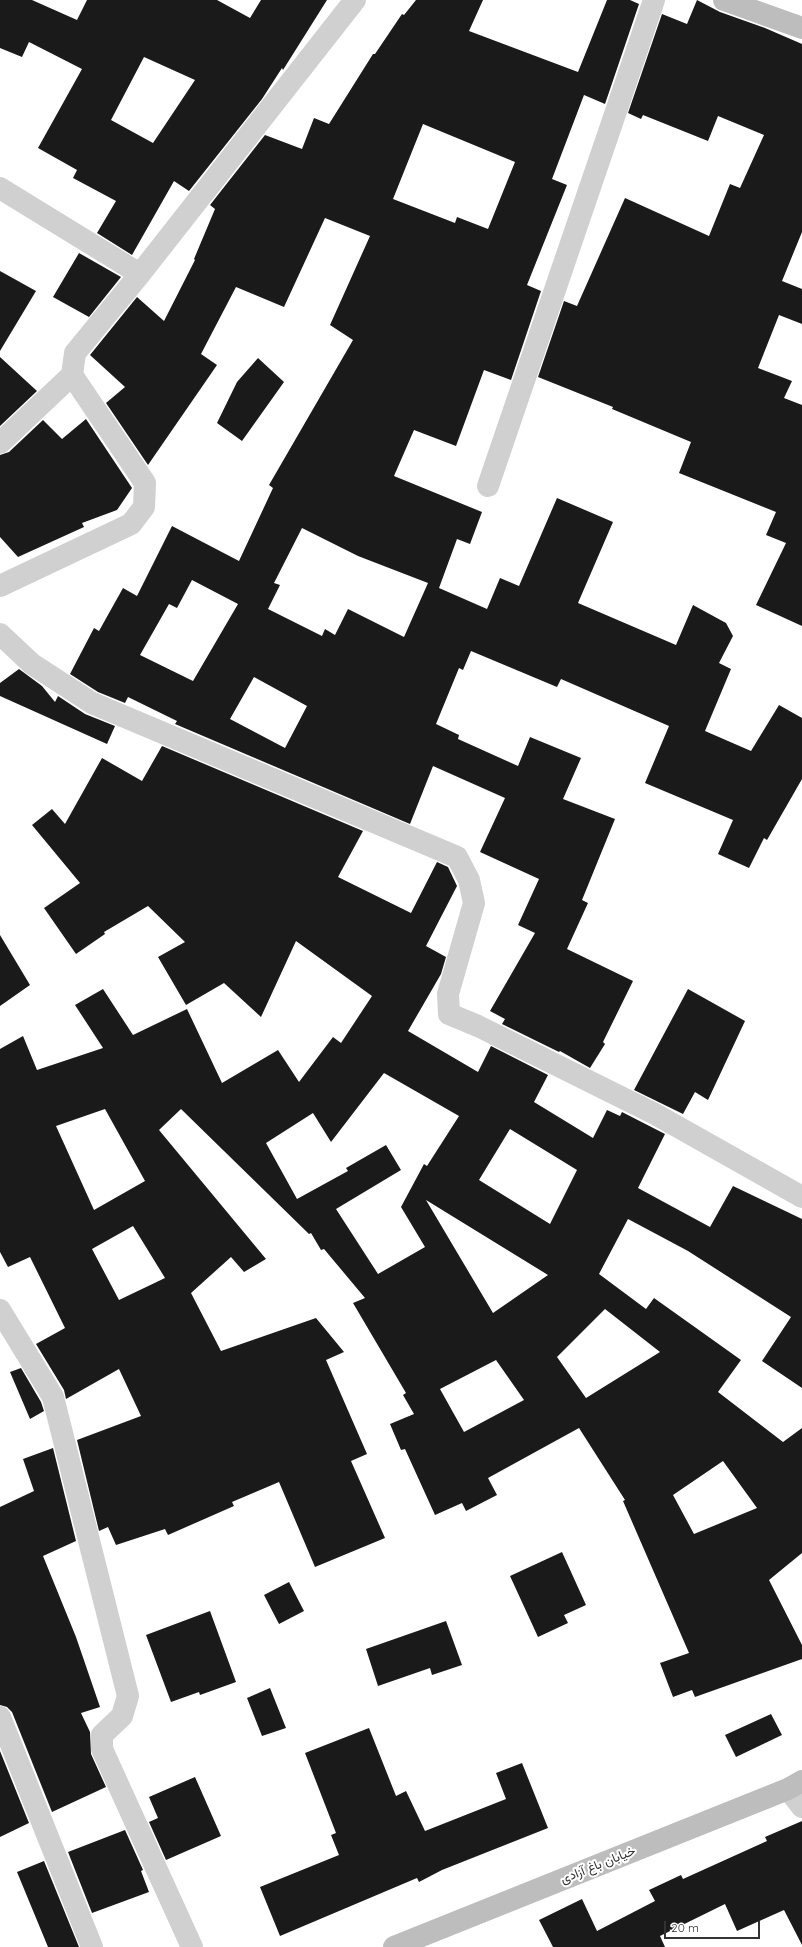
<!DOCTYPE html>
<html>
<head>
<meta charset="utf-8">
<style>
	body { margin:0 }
	#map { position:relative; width:802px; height:1947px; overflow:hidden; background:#fff; font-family:Quicksand,sans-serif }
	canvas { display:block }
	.scale { position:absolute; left:664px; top:1921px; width:96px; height:18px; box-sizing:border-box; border:2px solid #333; border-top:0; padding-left:5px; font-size:12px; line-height:14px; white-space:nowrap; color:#333; -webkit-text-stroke:3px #fff; paint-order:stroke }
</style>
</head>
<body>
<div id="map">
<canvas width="802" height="1947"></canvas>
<div class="scale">20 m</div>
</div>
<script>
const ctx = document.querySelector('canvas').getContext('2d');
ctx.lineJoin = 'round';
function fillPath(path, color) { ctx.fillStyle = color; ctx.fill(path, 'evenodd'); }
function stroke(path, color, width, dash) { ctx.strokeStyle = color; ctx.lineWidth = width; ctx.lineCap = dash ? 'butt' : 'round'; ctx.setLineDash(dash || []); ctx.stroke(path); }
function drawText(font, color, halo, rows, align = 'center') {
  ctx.font = font + ' Quicksand,Vazirmatn,sans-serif'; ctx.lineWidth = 4; ctx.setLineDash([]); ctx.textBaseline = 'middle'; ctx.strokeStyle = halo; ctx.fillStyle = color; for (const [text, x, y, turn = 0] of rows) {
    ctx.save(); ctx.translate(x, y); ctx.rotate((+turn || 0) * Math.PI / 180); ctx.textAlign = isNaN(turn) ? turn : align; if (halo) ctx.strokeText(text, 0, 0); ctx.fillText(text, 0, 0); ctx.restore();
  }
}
const building = new Path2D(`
	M 0,0 L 32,0 L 77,20 L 87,0 L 217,0 L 250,18 L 261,0 L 327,0 L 283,70 L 282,68 L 262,99 L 189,191 L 174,181 L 132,255 L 97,233 L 116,201 L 73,178 L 77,170 L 38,148 L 82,69 L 29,42 L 22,57 L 0,48 ZM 144,57 L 195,80 L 153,143 L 111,120 Z
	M 416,0 L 483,0 L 469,31 L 578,72 L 607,0 L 630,0 L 639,4 L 605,104 L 584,95 L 552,179 L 567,185 L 527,285 L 541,291 L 511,380 L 484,370 L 456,446 L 414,430 L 394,476 L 482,512 L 470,544 L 457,539 L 439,588 L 487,609 L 500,578 L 519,586 L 557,498 L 613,522 L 578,603 L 676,645 L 693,605 L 726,623 L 733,636 L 719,663 L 731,669 L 705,731 L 751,751 L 779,705 L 802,718 L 802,779 L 767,840 L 764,838 L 749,868 L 718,854 L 733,820 L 645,783 L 669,726 L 561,679 L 557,687 L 471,651 L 463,670 L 459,668 L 436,724 L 459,735 L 458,739 L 518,766 L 530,737 L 581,758 L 563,799 L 615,819 L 582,900 L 588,903 L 567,949 L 633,981 L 603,1042 L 605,1044 L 590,1068 L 560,1051 L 559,1052 L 502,1024 L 505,1019 L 490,1011 L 535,933 L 518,925 L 539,879 L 480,852 L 505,798 L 433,766 L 410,824 L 175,724 L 177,721 L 128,697 L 125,703 L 98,692 L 70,674 L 94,628 L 99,631 L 123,588 L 137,596 L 172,526 L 239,561 L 273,488 L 269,485 L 353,340 L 330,325 L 370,236 L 325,218 L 284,307 L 236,287 L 201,354 L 217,365 L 148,465 L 106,403 L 125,387 L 90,355 L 137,297 L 164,321 L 195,260 L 194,259 L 215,209 L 210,205 L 265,135 L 302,149 L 314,118 L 329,124 L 373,54 L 375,54 L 402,14 L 404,15 ZM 423,124 L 515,162 L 488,229 L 457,217 L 455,223 L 393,199 ZM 302,528 L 358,556 L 428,583 L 404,637 L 348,609 L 335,635 L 325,629 L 322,636 L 268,609 L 280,585 L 274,583 ZM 192,580 L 238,604 L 193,681 L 140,655 L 169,604 L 177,608 ZM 254,677 L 307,706 L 285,748 L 230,719 Z
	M 697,0 L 720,12 L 765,28 L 802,44 L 802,232 L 782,281 L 802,289 L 802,324 L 779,315 L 758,368 L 792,381 L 784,398 L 802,405 L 802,626 L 756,605 L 786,543 L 766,535 L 776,512 L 679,473 L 691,442 L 612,409 L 613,407 L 538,377 L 564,301 L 577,306 L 625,198 L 709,236 L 730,184 L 740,188 L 764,135 L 718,116 L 708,141 L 643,115 L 641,119 L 628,113 L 662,14 L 687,24 Z
	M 79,253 L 121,277 L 89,317 L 53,297 Z
	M 0,271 L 36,291 L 0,351 Z
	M 0,357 L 37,391 L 0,426 Z
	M 258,358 L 284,382 L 242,441 L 217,423 L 237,382 Z
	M 86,419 L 132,488 L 117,510 L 82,523 L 84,527 L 18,557 L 0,537 L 0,455 L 9,452 L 43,420 L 62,439 Z
	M 19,669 L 42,686 L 55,702 L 58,696 L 85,714 L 115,726 L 107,744 L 0,696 L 0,683 Z
	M 162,746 L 363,831 L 338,877 L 411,913 L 437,862 L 448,867 L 457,886 L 426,946 L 446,957 L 441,974 L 408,1031 L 478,1072 L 491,1046 L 548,1075 L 534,1102 L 593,1138 L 607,1110 L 620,1116 L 622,1112 L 665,1134 L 638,1188 L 710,1227 L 733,1186 L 802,1219 L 802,1388 L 762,1361 L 791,1317 L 688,1251 L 628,1219 L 599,1274 L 646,1309 L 654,1298 L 741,1360 L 718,1392 L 783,1442 L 802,1428 L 802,1553 L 769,1580 L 802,1645 L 802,1659 L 695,1697 L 692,1690 L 673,1697 L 660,1663 L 689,1653 L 623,1501 L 625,1500 L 579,1428 L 488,1478 L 497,1495 L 466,1511 L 462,1503 L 435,1515 L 405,1449 L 401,1450 L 390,1424 L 414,1414 L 403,1395 L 406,1393 L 353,1303 L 365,1298 L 324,1249 L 321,1250 L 311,1233 L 309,1234 L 181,1109 L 159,1130 L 266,1259 L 244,1272 L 231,1257 L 191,1293 L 221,1351 L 316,1318 L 344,1352 L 326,1360 L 367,1454 L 351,1461 L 385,1538 L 315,1567 L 279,1482 L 232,1502 L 234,1506 L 168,1535 L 165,1529 L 116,1545 L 108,1527 L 99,1531 L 77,1440 L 141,1416 L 119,1369 L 66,1399 L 64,1390 L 36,1344 L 65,1328 L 30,1257 L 8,1267 L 0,1252 L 0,1049 L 23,1036 L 37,1070 L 103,1048 L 75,1005 L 103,989 L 133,1035 L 187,1009 L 222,1083 L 278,1050 L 299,1082 L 333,1037 L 341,1043 L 372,996 L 296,941 L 261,1017 L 224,983 L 186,1005 L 158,957 L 185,942 L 148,906 L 104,932 L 105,934 L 76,954 L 44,908 L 80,883 L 32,825 L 52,809 L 65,824 L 102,758 L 142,781 ZM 384,1073 L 459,1116 L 427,1166 L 424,1164 L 401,1207 L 425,1247 L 378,1274 L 336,1209 L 401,1170 L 386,1145 L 346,1168 L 348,1171 L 297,1199 L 266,1143 L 313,1113 L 331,1142 ZM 105,1109 L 145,1181 L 94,1210 L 56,1126 ZM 510,1129 L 577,1170 L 550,1224 L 479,1180 ZM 426,1200 L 548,1275 L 493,1313 ZM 133,1226 L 165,1278 L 119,1300 L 92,1249 ZM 605,1309 L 660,1352 L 586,1398 L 557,1357 ZM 496,1360 L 524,1400 L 464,1432 L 440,1389 ZM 723,1461 L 757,1508 L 694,1534 L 673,1495 Z
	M 0,935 L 30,985 L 0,1006 Z
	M 688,989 L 745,1021 L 708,1100 L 695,1092 L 683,1114 L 634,1090 Z
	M 21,1368 L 41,1402 L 44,1411 L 30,1419 L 10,1372 Z
	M 53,1448 L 76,1541 L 43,1556 L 76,1637 L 100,1707 L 81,1713 L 90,1732 L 91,1754 L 106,1787 L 52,1812 L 12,1712 L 7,1707 L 0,1705 L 0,1507 L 34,1491 L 23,1459 Z
	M 562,1552 L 586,1605 L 564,1615 L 568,1623 L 538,1637 L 510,1576 Z
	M 289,1582 L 304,1611 L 279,1624 L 264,1595 Z
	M 210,1611 L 236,1682 L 200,1695 L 199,1692 L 171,1702 L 146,1635 Z
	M 446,1621 L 462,1665 L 432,1675 L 430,1668 L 378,1686 L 366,1649 Z
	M 270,1688 L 286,1728 L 262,1736 L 247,1698 Z
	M 771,1714 L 782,1735 L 736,1757 L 725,1735 Z
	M 369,1728 L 396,1796 L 406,1791 L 425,1831 L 506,1799 L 496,1773 L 522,1763 L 548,1828 L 442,1870 L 419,1882 L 417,1878 L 280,1936 L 260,1887 L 339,1855 L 331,1835 L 336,1833 L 305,1753 Z
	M 0,1751 L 29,1823 L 0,1837 Z
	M 195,1777 L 221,1836 L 166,1860 L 149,1822 L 158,1818 L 149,1797 Z
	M 802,1821 L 802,1945 L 784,1910 L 737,1931 L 725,1904 L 660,1936 L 665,1947 L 553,1947 L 539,1920 L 582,1899 L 597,1931 L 655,1901 L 649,1890 L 681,1875 L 683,1879 L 767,1841 L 765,1837 Z
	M 125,1830 L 143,1870 L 141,1871 L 149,1892 L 92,1913 L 68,1852 Z
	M 44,1861 L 79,1947 L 48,1947 L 17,1872 Z`);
const street = new Path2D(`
	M 0,188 L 140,274
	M 0,443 L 72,375
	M 488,486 L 654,0
	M 0,586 L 131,524 L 144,507 L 145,483 L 72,375 L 75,353 L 140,274 L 355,0
	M 0,634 L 32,664 L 92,703 L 457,857 L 469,880 L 474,903 L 448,994 L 449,1014 L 478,1026 L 655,1114 L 802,1197
	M 0,1310 L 53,1397 L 128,1696 L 122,1716 L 102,1735 L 102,1749 L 192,1947
	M 0,1717 L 92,1947
	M 788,1789 L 802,1807`);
const secondary = new Path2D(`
	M 724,0 L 802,28
	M 394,1947 L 788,1789 L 802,1781`);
const streetNames = [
	["خیابان باغ آزادی",598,1865,-22]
];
fillPath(building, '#1a1a1a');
stroke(street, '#d0d0d0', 22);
stroke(secondary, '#bdbdbd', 22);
drawText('13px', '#333', '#fff', streetNames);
</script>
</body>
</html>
